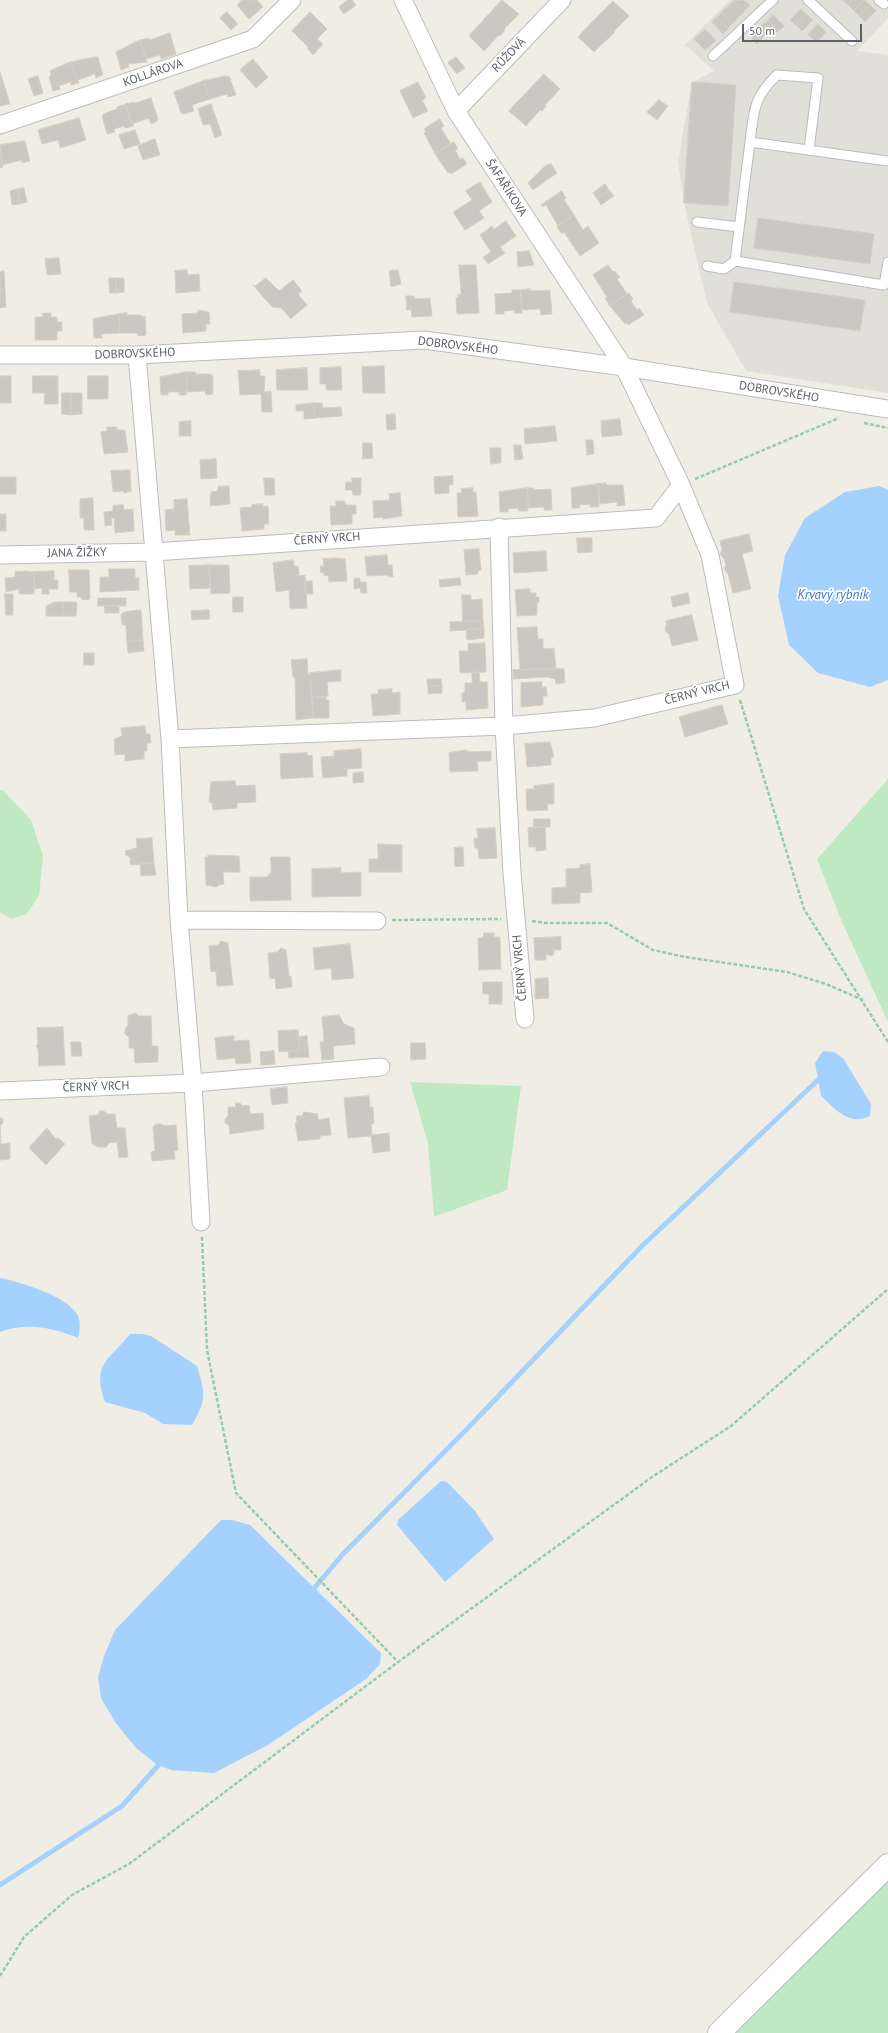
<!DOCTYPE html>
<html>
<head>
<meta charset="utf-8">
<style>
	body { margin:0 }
	#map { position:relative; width:888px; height:2033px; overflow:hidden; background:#f0eee4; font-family:"PT Sans",sans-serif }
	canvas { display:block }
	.scale { position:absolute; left:742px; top:24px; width:120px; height:18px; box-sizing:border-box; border:2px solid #5c6066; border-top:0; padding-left:5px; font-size:12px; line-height:14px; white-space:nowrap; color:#5c6066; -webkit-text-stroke:3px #fff; paint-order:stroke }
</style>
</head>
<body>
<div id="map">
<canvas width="888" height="2033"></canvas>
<div class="scale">50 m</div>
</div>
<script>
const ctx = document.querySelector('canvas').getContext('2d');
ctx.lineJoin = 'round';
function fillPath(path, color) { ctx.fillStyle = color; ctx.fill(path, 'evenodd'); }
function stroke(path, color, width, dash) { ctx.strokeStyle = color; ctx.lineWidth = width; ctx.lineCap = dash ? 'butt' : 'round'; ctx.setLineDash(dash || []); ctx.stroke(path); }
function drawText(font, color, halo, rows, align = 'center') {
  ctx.font = font + ' "PT Sans",sans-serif'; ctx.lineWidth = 3.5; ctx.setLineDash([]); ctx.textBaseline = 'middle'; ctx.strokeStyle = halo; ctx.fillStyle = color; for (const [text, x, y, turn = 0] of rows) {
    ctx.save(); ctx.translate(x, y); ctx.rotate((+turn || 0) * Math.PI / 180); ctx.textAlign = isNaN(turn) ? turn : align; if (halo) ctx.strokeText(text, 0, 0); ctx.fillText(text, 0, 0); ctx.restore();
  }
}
const industrial = new Path2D(`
	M 730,0 L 888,0 L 888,18 L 857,51 L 888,55 L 888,393 L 746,371 L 707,303 L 684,203 L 678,161 L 692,82 L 714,71 L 685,45 Z`);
const green = new Path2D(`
	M 888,779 L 888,1022 L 842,922 L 817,859 Z
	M 0,790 L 3,790 L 31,820 L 43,856 L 39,895 L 27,914 L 11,919 L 0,912 Z
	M 410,1082 L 521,1086 L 507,1190 L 434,1217 L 428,1143 Z
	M 888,1870 L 888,2033 L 719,2033 Z`);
const water = new Path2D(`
	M 879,486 L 888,490 L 888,680 L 870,687 L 818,673 L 789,645 L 778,596 L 785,555 L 805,518 L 845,492 Z
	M 823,1051 L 834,1052 L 843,1058 L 871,1104 L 870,1116 C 849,1126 836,1110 821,1096 L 815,1063 Z
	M 0,1278 C 20,1282 65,1295 77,1314 C 81,1320 80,1331 78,1338 C 52,1328 28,1322 0,1332 Z
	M 130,1334 L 143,1334 L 151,1336 L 197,1366 C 205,1393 207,1400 192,1425 L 163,1424 L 145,1413 L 105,1402 C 92,1364 107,1362 130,1334 Z
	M 441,1481 L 447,1482 L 475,1511 L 494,1539 L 445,1582 L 397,1525 L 398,1520 Z
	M 221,1520 L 232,1520 L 250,1525 L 381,1653 L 380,1664 L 366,1679 L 268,1745 L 214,1773 L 171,1770 L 156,1764 L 136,1748 L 115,1722 L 101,1698 L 98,1677 L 104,1656 L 115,1630 Z`);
const stream = new Path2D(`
	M 311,1592 L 343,1554 L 467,1429 L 642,1246 L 818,1080
	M 0,1885 L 122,1806 L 163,1760`);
const building = new Path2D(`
	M 242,0 L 257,0 L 263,7 L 249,19 L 237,5 Z
	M 348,0 L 352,0 L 356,5 L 344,14 L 339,7 Z
	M 502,0 L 519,14 L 504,29 L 505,30 L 500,36 L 499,35 L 484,51 L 469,36 Z
	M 744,0 L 750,5 L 745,11 L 734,1 Z
	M 843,0 L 853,0 L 848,5 Z
	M 853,0 L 864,0 L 854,11 L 848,5 Z
	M 864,0 L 870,5 L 859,16 L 854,11 Z
	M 613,1 L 629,16 L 614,31 L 615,32 L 594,52 L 578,37 Z
	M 734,1 L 745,11 L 739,17 L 728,6 Z
	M 870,5 L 876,11 L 865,22 L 859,16 Z
	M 728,6 L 739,17 L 733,23 L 722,12 Z
	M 801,9 L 806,14 L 796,25 L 790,20 Z
	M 227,12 L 238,24 L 231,30 L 220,18 Z
	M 310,12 L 327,29 L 317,39 L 323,44 L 313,55 L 307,48 L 308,47 L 292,31 Z
	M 722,12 L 733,23 L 728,28 L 717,17 Z
	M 806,14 L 813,20 L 802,31 L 796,25 Z
	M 773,15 L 784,26 L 778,31 L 768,20 Z
	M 717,17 L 728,29 L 723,34 L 712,22 Z
	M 768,20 L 778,31 L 772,37 L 761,26 Z
	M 818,24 L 826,32 L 817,42 L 808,35 Z
	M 761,26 L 768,32 L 757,44 L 751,38 Z
	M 705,29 L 716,40 L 711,45 L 700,34 Z
	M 170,33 L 176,54 L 161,59 L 160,55 L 146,59 L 140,40 L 149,38 L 149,40 Z
	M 700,34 L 711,45 L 705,50 L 694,39 Z
	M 140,40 L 147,62 L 128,64 L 129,67 L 121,70 L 116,52 Z
	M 95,57 L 98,57 L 103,75 L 96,78 L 95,74 L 78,80 L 71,62 Z
	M 456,57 L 465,68 L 457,74 L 448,63 Z
	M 253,59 L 268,77 L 256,88 L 240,70 Z
	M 71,62 L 79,83 L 71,85 L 70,82 L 59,86 L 60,89 L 53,91 L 49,77 L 51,76 L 50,71 Z
	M 0,72 L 10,104 L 0,106 Z
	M 544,74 L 560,89 L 545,105 L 546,106 L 542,111 L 540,110 L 526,126 L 509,111 Z
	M 38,76 L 43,93 L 34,96 L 28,79 Z
	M 226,76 L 226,77 L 229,76 L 236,95 L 228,97 L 227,94 L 210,99 L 203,81 Z
	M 203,81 L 210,99 L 192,105 L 194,111 L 184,114 L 181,113 L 174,92 Z
	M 418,82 L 426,98 L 422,100 L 428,111 L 413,118 L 400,91 Z
	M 692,82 L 736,85 L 728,206 L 684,203 Z
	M 151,98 L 158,119 L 156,122 L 151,124 L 149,118 L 132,124 L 125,104 L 134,102 L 135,103 Z
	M 659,100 L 668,106 L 657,120 L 647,112 Z
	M 211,104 L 222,135 L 215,138 L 210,124 L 203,125 L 198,109 Z
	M 125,105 L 131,123 L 133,123 L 134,126 L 125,128 L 124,126 L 114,129 L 115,132 L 107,134 L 102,116 L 104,115 L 103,114 L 117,109 L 117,107 Z
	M 79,118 L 86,140 L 60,148 L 58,140 L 42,144 L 38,130 Z
	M 440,119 L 444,126 L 441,128 L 451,144 L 435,154 L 424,133 L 426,132 L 424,129 Z
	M 135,130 L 140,144 L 124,149 L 119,135 Z
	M 155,139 L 160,155 L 143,160 L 138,146 Z
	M 25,141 L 30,161 L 22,163 L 22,160 L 2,165 L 0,145 Z
	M 454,142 L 458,149 L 455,150 L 460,159 L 463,158 L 467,164 L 451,174 L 450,172 L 448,173 L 435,154 Z
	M 0,151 L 3,167 L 0,168 Z
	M 551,164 L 557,173 L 533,190 L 528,183 L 545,166 Z
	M 480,182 L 492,202 L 479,211 L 484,218 L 465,230 L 453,212 L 472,200 L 466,191 Z
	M 605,184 L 609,190 L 597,199 L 593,193 Z
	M 24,188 L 27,202 L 20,204 L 18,189 Z
	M 18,189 L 20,204 L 12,205 L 10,191 Z
	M 609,190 L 614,196 L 601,205 L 597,199 Z
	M 562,191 L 566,198 L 564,200 L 574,215 L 558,226 L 546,205 L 543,207 L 541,205 Z
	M 574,215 L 583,230 L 588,226 L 599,243 L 580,256 L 564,232 L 562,234 L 557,227 Z
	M 758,218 L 874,234 L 870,264 L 754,248 Z
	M 506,221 L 516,236 L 500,247 L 505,253 L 488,264 L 483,257 L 491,252 L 480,235 L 492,226 L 494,229 Z
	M 529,251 L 534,265 L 518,267 L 517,252 Z
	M 59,258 L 61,274 L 47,275 L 45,259 Z
	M 459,265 L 476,265 L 479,313 L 457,314 L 456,298 L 458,298 L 458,294 L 461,294 Z
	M 608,265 L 613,272 L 615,271 L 620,277 L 617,279 L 627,294 L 610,306 L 605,298 L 607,297 L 593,275 Z
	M 187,270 L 188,275 L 199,274 L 200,291 L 176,293 L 175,271 Z
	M 398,270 L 401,284 L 391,287 L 389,271 Z
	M 4,271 L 6,307 L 0,308 L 0,272 Z
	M 109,278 L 116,278 L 117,293 L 110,293 Z
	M 116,278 L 124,278 L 124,292 L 117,293 Z
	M 266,278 L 279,291 L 293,280 L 302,291 L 298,294 L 307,305 L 291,319 L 281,308 L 272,307 L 253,285 L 255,286 Z
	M 734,282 L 865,300 L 860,331 L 730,312 Z
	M 530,289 L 530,291 L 550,290 L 552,314 L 541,315 L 540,309 L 522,310 L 520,290 Z
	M 512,290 L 520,290 L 522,313 L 514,313 L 514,310 L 504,311 L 504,314 L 496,314 L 495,294 L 512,293 Z
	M 629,293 L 633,299 L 631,301 L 637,310 L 639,308 L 644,315 L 628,325 L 627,323 L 625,324 L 610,306 Z
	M 406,296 L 414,296 L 414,299 L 430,298 L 432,316 L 412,317 L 411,309 L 407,310 Z
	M 198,310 L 209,312 L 210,324 L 206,324 L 206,331 L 183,333 L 182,314 L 198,313 Z
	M 43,313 L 51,313 L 51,317 L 57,317 L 57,322 L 62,322 L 62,331 L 57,331 L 57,340 L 35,340 L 35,317 L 43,317 Z
	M 127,313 L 127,315 L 142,315 L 142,317 L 145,316 L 146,335 L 138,336 L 138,333 L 120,333 L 119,314 Z
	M 119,314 L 120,333 L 101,334 L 102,338 L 94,338 L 93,319 Z
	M 384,366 L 385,393 L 363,393 L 362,367 Z
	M 341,367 L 342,390 L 326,390 L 326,384 L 320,384 L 320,368 Z
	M 307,368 L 308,390 L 277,390 L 276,370 Z
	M 260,370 L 260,376 L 265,376 L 264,392 L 271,391 L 272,412 L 262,412 L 261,394 L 240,395 L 238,371 Z
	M 187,372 L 195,372 L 196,374 L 210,374 L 213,376 L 213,394 L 206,395 L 205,391 L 187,392 Z
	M 187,372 L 186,395 L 179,395 L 179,392 L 168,392 L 168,395 L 161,395 L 160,377 Z
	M 0,376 L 11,376 L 11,403 L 0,403 Z
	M 33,376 L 58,376 L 58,404 L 44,404 L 45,393 L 33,393 Z
	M 88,376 L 108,376 L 108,399 L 88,399 Z
	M 62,393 L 71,393 L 71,415 L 62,414 Z
	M 71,393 L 82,393 L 82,414 L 71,415 Z
	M 314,403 L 315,418 L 304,419 L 304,411 L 296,411 L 296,405 Z
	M 314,403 L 322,403 L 323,408 L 341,407 L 342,416 L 315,418 Z
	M 395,414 L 396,429 L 387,430 L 386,415 Z
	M 620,419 L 622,435 L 602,437 L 601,421 Z
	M 191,421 L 191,436 L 179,436 L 179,422 Z
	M 555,426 L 557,441 L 525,444 L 524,429 Z
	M 107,427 L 117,427 L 117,430 L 125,430 L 128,452 L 104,454 L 101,432 L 107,431 Z
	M 586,440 L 593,440 L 594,454 L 587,455 Z
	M 363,443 L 372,443 L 373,458 L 363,459 Z
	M 514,445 L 521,445 L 523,459 L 515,460 Z
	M 490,448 L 501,448 L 501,463 L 491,464 Z
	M 216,459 L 217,478 L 201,479 L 200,460 Z
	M 130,470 L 131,491 L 124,493 L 124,491 L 113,492 L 111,471 Z
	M 453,476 L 453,485 L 449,485 L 449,493 L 435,494 L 434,477 Z
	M 0,477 L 16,477 L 16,494 L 0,494 Z
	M 264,478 L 274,478 L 275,495 L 265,495 Z
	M 352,478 L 361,478 L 361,495 L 353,495 L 352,490 L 345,490 L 346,482 L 352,482 Z
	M 606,483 L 606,485 L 623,485 L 625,505 L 617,506 L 617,502 L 600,504 L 598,484 Z
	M 598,484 L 599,507 L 590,507 L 590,504 L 579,505 L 580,508 L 572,508 L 571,488 Z
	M 229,486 L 230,504 L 210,506 L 211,492 L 218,491 L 218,487 Z
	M 473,488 L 473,492 L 476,492 L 478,516 L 458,517 L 457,493 L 462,493 L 461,489 Z
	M 527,488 L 529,508 L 527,508 L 528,511 L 518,511 L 518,508 L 508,509 L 508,512 L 500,512 L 499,492 Z
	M 527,488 L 534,488 L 534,490 L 551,489 L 552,510 L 544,510 L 544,507 L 529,508 Z
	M 400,493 L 402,516 L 383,519 L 383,517 L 374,518 L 373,501 L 390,500 L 389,494 Z
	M 93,498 L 94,530 L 84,530 L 84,518 L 80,518 L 80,499 Z
	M 187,499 L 190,535 L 175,535 L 175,530 L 166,531 L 165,510 L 174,509 L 174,500 Z
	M 336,501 L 345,501 L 345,505 L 356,505 L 356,514 L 352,514 L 352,524 L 331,525 L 330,506 L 336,506 Z
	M 263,504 L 263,507 L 268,506 L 269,524 L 264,524 L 264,529 L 242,531 L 240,508 L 252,507 L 252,505 Z
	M 123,505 L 124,510 L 133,509 L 134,531 L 115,533 L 114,518 L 111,518 L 112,525 L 105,526 L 104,512 L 113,511 L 113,506 Z
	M 0,514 L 6,514 L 6,531 L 0,531 Z
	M 749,534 L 753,551 L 742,554 L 751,589 L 733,593 L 728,574 L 724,569 L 726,565 L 724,559 L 720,554 L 722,550 L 720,541 Z
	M 577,538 L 592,538 L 592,552 L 578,553 Z
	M 479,549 L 481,570 L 478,571 L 478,574 L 466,575 L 464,550 Z
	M 546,551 L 547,571 L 514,573 L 513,553 Z
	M 387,555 L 388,565 L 392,565 L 393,577 L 388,577 L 388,575 L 367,576 L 365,557 Z
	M 335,558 L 345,559 L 347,581 L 329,582 L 328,575 L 324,576 L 324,572 L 321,573 L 320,566 L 324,566 L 323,559 Z
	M 293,560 L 294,566 L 298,566 L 299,576 L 305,575 L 307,608 L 290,609 L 289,590 L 276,592 L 273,563 Z
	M 209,565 L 210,588 L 190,589 L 189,566 Z
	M 209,565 L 229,565 L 230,593 L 211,594 Z
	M 109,569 L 135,569 L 135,578 L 139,578 L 139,590 L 100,592 L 100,577 L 109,577 Z
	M 69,570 L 89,570 L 90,599 L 83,600 L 81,597 L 77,597 L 77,592 L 70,592 Z
	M 26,571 L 34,572 L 34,594 L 19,594 L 19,589 L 6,592 L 5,578 L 15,577 L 15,572 Z
	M 54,571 L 54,580 L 58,580 L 58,589 L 49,589 L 49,594 L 42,594 L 42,588 L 35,589 L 34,572 Z
	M 360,578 L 360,582 L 366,582 L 367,593 L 361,593 L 360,588 L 354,589 L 354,579 Z
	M 460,578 L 461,585 L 440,587 L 439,580 Z
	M 305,581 L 312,581 L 313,594 L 306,594 Z
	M 530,589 L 530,593 L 536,593 L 536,597 L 539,597 L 539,602 L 537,602 L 537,615 L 517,616 L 515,590 Z
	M 688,593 L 690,603 L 673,607 L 671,597 Z
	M 5,594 L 13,594 L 13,615 L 6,615 Z
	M 462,595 L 471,595 L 471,600 L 482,599 L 483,621 L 463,622 Z
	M 233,597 L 243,597 L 243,612 L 233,612 Z
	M 98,598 L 126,598 L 126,606 L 98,606 Z
	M 55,602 L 64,602 L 63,616 L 46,616 L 46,606 Z
	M 64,602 L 77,602 L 76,616 L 63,616 Z
	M 105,606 L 119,606 L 119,613 L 105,613 Z
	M 141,610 L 143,640 L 127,642 L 126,625 L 122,625 L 121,614 L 124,612 Z
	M 209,610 L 210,619 L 192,620 L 191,611 Z
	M 692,615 L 698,640 L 672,646 L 669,634 L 666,632 L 665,628 L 667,624 L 666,621 Z
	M 483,621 L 484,629 L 450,631 L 450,622 Z
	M 537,627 L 538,639 L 543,639 L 543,649 L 554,648 L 556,669 L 520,670 L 517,628 Z
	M 484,629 L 484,638 L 467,640 L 466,630 Z
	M 143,640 L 144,651 L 128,653 L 127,642 Z
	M 485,643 L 486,672 L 460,673 L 459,651 L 468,651 L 468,644 Z
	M 84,653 L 94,653 L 94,665 L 84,665 Z
	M 307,659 L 308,675 L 310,674 L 313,718 L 296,720 L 295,677 L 293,677 L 291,660 Z
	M 564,669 L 565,683 L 556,684 L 555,679 L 547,677 L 513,679 L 513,670 Z
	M 341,670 L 341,681 L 327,682 L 328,696 L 312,698 L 310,673 Z
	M 472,672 L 479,672 L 480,682 L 487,682 L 488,708 L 466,710 L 466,701 L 462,702 L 462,693 L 465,693 L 465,683 L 472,683 Z
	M 427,679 L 441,679 L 442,686 L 428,687 Z
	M 542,682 L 542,687 L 546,687 L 547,696 L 543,696 L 543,705 L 521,707 L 521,683 Z
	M 442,686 L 442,693 L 428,694 L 428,687 Z
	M 392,689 L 392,693 L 400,692 L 400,714 L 373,716 L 371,694 L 378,694 L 378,690 Z
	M 326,697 L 326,700 L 329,700 L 329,718 L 313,718 L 312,698 Z
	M 722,705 L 728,724 L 685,737 L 679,717 Z
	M 145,726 L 146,734 L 150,734 L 151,743 L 147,743 L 147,751 L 144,751 L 144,759 L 125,761 L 125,754 L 115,755 L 114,739 L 122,736 L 121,728 Z
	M 550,742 L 554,757 L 551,758 L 551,765 L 527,767 L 525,744 Z
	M 361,749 L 362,768 L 347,769 L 347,776 L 323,778 L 321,757 L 334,756 L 334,751 Z
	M 466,750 L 469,752 L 491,751 L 491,761 L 477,761 L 478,771 L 450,772 L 449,753 Z
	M 307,753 L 307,756 L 312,755 L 313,777 L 281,779 L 280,754 Z
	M 363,772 L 364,782 L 353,783 L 353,773 Z
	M 235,781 L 236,786 L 255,785 L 256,802 L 237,803 L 237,808 L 213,810 L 212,803 L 209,802 L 211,782 Z
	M 554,784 L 554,804 L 547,804 L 548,810 L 527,811 L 526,789 L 534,789 L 534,786 Z
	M 534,819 L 550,819 L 550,827 L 534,827 Z
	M 545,827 L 546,850 L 536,851 L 536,847 L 529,847 L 528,828 Z
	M 495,828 L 497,858 L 479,859 L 478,848 L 475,848 L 474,838 L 478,838 L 477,829 Z
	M 152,838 L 154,863 L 130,865 L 130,857 L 126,855 L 125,851 L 137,848 L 136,839 Z
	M 378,844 L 402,845 L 402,872 L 369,872 L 369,859 L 378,859 Z
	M 463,847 L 464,866 L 455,867 L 454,848 Z
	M 208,855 L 239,856 L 240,872 L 223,872 L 224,884 L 219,885 L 217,887 L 206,885 L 205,857 L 208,857 Z
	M 271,857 L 290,857 L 291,900 L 250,901 L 250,877 L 267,877 L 271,872 Z
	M 154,863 L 156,875 L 141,876 L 140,864 Z
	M 590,864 L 592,892 L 580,893 L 580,903 L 552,904 L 552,888 L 566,887 L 566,869 L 580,868 L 580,865 Z
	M 341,868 L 341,873 L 361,872 L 361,896 L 312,897 L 312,869 Z
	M 484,933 L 494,933 L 494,937 L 500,937 L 501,969 L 479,970 L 478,938 L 483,938 Z
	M 561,937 L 561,950 L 554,950 L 554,954 L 552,956 L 546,954 L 546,960 L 535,960 L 534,938 Z
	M 221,941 L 228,943 L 233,985 L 217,986 L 216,971 L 211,972 L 209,946 L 218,945 Z
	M 350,944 L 354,978 L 332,980 L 331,968 L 315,970 L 313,948 Z
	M 281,948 L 286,950 L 289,976 L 291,976 L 292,987 L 276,989 L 275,978 L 270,979 L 268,953 L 277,952 Z
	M 548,978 L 549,998 L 535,999 L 535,979 Z
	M 483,982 L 502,982 L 502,1004 L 489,1004 L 489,994 L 483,994 Z
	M 136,1013 L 139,1016 L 151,1016 L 152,1046 L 158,1046 L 158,1062 L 135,1063 L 134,1048 L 129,1048 L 129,1037 L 125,1034 L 125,1029 L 128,1025 L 128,1016 Z
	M 339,1015 L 344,1024 L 354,1028 L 355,1044 L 333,1046 L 334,1059 L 322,1060 L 320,1042 L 324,1042 L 322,1017 Z
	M 63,1027 L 65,1065 L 39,1066 L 38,1049 L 36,1046 L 38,1044 L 37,1028 Z
	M 298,1030 L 300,1050 L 279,1052 L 278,1031 Z
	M 234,1036 L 234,1041 L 249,1040 L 251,1063 L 236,1064 L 235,1058 L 217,1060 L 215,1038 Z
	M 307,1036 L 309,1057 L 289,1058 L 288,1051 L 300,1050 L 299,1037 Z
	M 71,1042 L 81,1042 L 82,1056 L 72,1056 Z
	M 411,1043 L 425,1043 L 426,1059 L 411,1060 Z
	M 274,1051 L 275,1064 L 261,1065 L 260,1052 Z
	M 287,1087 L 288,1103 L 272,1105 L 270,1089 Z
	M 369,1096 L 370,1107 L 373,1107 L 374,1124 L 371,1124 L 372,1135 L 389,1133 L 390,1151 L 373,1153 L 371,1136 L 348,1138 L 344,1098 Z
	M 236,1103 L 240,1103 L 242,1106 L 249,1105 L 250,1114 L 263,1113 L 264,1129 L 230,1134 L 229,1125 L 225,1123 L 225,1119 L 228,1116 L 228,1107 L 235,1107 Z
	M 100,1111 L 104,1111 L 107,1114 L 115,1114 L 117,1128 L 125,1128 L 128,1157 L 119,1158 L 117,1142 L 109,1143 L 106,1147 L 98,1147 L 92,1144 L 89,1116 L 98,1115 Z
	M 304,1112 L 318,1114 L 318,1120 L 329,1118 L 331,1135 L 320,1136 L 320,1139 L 298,1141 L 295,1123 L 297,1123 L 296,1116 L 302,1116 Z
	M 0,1117 L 3,1119 L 3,1123 L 0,1126 L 1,1144 L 10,1143 L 10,1159 L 0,1160 Z
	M 156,1124 L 161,1124 L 164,1126 L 176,1125 L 178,1150 L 174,1151 L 175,1159 L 152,1161 L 151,1152 L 155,1151 L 153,1127 Z
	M 47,1128 L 56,1139 L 58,1138 L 65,1144 L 46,1165 L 29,1148 Z`);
const path = new Path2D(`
	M 864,423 L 888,428
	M 695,479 L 839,418
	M 740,700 L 804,909 L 888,1042
	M 392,920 L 501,919
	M 532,921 L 546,923 L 607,923 L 653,950 L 685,957 L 787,972 L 826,984 L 863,1000
	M 202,1237 L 207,1350 L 236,1493 L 398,1662
	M 0,1976 L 24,1937 L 72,1895 L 129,1864 L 398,1662 L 652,1477 L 731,1426 L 888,1289`);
const service = new Path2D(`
	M 808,0 L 852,41
	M 879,0 L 884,4
	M 713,56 L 773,0
	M 750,142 C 754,111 753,98 777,75 L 818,78 L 809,150
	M 888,161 L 750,142 L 735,261 L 884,285 L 888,262
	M 697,222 L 739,227
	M 707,266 L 724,269 L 735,261`);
const minor = new Path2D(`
	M 456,111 L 562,0
	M 0,125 L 253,39 L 292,0
	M 0,355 L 137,355 L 424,340 L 624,367 L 888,409
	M 137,355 L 170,739 L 179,920 L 193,1083 L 201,1222
	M 499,527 L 504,726 L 512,873 L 525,1019
	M 0,555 L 154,552 L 656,518 L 681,485
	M 170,739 L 504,726 L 594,718 L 735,685 L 710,555 L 681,485 L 624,367 L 456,111 L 403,0
	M 179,920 L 377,921
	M 0,1091 L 193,1083 L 381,1067`);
const secondary = new Path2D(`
	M 719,2033 L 888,1865`);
const streetNames = [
	["RŮŽOVÁ",509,55,-46],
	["KOLLÁROVA",153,73,-19],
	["ŠAFAŘÍKOVA",506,188,57],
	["DOBROVSKÉHO",458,346,7],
	["DOBROVSKÉHO",135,354,-2],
	["DOBROVSKÉHO",779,392,9],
	["ČERNÝ VRCH",327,539,-4],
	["JANA ŽIŽKY",77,553,-1],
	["ČERNÝ VRCH",697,693,-14],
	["ČERNÝ VRCH",520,968,-95],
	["ČERNÝ VRCH",96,1087,-2]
];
const waterNames = [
	["Krvavý rybník",833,595]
];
fillPath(industrial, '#e0dfd8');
fillPath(green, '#bfe9c2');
fillPath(water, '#a5d1ff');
stroke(stream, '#a5d1ff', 5);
fillPath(building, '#cbc8c1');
stroke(building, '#d5d0c2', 1);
stroke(service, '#b9bcc1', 11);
stroke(minor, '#b9bcc1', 19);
stroke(secondary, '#babdc3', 24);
stroke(path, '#97cbaa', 2.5, [4, 2]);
stroke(service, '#fff', 9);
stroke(minor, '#fff', 17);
stroke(secondary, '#fff', 22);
drawText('12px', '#5c6066', '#fff', streetNames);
drawText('italic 13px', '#3c74c3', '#fff', waterNames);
</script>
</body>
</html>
